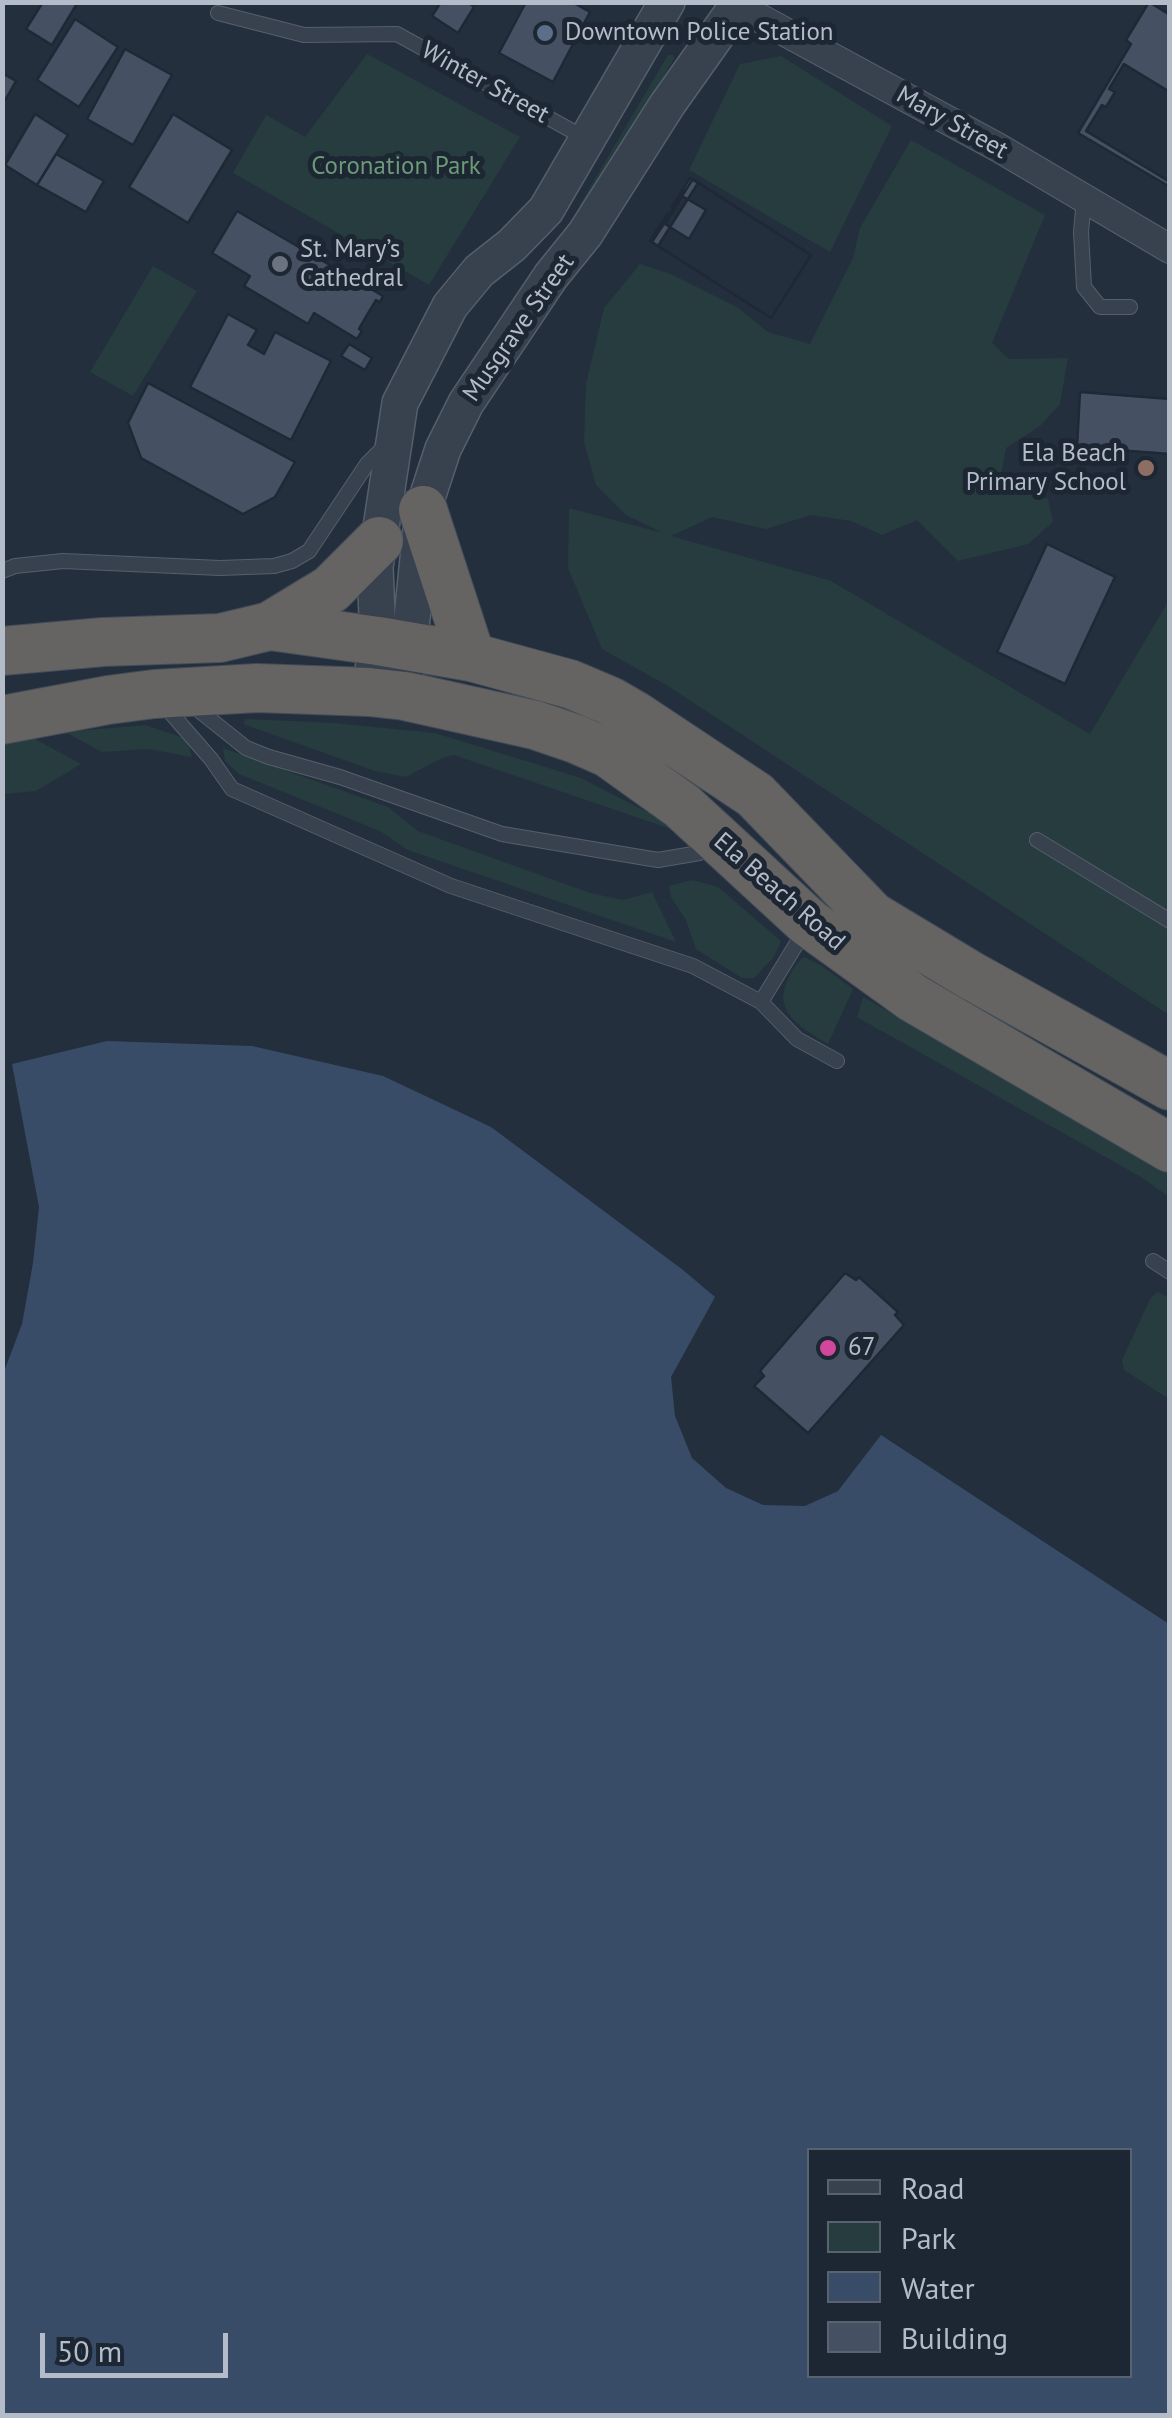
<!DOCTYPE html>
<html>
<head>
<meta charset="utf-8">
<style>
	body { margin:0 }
	#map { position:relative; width:1172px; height:2418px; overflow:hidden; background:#242f3e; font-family:"PT Sans",sans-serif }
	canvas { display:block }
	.frame { position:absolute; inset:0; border:5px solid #b4bcc9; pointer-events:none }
	.legend { position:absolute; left:807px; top:2148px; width:325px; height:230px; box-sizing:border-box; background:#1d2633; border:2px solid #59626f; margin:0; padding:12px 18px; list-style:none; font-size:30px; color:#b4bcc9 }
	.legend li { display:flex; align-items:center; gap:20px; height:50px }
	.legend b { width:50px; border:2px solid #59626f }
	.scale { position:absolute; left:40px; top:2333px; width:188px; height:45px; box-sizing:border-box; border:5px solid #b4bcc9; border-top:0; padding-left:12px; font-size:30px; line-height:35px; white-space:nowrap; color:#b4bcc9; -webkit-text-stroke:8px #1d2633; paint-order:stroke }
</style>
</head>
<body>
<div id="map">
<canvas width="1172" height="2418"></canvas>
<div class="frame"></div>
<ul class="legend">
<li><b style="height:12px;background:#38414e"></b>Road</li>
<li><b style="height:28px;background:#263c3f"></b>Park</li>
<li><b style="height:28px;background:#394c67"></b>Water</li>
<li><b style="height:28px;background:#455162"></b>Building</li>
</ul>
<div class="scale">50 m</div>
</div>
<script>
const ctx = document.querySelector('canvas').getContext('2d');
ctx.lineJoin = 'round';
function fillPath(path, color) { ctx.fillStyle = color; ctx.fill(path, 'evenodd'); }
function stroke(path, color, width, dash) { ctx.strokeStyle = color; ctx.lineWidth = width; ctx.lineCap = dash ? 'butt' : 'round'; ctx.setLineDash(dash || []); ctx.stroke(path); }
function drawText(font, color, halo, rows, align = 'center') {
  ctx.font = font + ' "PT Sans",sans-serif'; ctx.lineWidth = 10; ctx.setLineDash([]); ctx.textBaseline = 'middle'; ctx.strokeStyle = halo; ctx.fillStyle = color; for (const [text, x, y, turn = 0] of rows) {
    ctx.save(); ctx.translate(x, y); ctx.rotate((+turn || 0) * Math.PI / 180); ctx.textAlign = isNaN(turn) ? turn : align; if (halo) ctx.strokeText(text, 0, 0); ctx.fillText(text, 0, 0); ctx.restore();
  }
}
const green = new Path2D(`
	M 367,54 L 520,137 L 429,285 L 233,173 L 266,115 L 305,137 Z
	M 668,55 L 673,55 L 674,59 L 585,208 L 582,209 L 579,206 Z
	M 781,56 L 892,126 L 830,252 L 689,170 L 740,64 Z
	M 911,140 L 1045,215 L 992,343 L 1009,359 L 1068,358 L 1060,404 L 1040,426 L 1006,448 L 1000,480 L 1048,499 L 1053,522 L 1028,544 L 958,561 L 917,520 L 882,535 L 851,521 L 811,515 L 766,529 L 712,517 L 671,536 L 831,581 L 1090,734 L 1169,600 L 1169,1015 L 668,686 L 602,649 L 568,568 L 569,508 L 663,533 L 626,515 L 596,485 L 584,442 L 586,384 L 604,308 L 640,264 L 671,274 L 737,307 L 768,332 L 810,344 L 853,258 L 860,228 Z
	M 153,266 L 197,291 L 133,396 L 90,372 Z
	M 246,719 L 334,723 L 435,733 L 581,778 L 651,814 L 674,830 L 454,755 L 442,758 L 406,777 L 375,771 L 243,724 Z
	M 145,725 L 187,739 L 192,757 L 148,749 L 102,752 L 65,732 Z
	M 33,738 L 81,764 L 36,791 L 3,794 L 2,745 Z
	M 223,748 L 388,807 L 418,831 L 590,893 L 623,900 L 652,892 L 676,942 L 408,850 L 380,831 L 239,774 L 225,761 Z
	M 693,880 L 718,887 L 781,941 L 774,957 L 754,978 L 742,978 L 696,949 L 686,920 L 671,897 L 669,886 Z
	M 804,957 L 822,966 L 853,989 L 828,1044 C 805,1030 774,1014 786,984 C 791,972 794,965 804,957 Z
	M 863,997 L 1169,1171 L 1169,1197 L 1141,1177 L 857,1017 Z
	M 1157,1292 L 1169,1298 L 1169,1399 L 1124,1370 L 1122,1360 L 1150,1299 Z`);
const water = new Path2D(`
	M 107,1041 L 252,1046 L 383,1076 L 491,1127 L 683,1270 L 715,1297 L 671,1377 L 675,1416 L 692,1458 L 726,1488 L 763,1505 L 805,1506 L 838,1491 L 881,1435 L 1169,1624 L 1169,2415 L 3,2415 L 2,1377 L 22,1324 L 33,1263 L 39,1207 L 12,1064 ZM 810,2150 L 1130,2150 L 1130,2376 L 810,2376 Z`);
const building = new Path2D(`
	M 43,2 L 78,2 L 52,45 L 26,29 Z
	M 441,2 L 468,2 L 474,7 L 458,33 L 432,16 Z
	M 526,2 L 572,2 L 590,12 L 553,82 L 499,53 Z
	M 1149,2 L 1170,15 L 1170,187 L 1078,133 L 1131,44 L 1126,40 Z
	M 75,19 L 118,47 L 79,107 L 37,80 Z
	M 125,49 L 172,75 L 133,145 L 87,119 Z
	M 1124,64 L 1170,92 L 1170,182 L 1086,131 L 1102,105 L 1106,107 L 1115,92 L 1109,89 Z
	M 2,73 L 16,81 L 4,102 L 2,101 Z
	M 35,114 L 68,135 L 37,185 L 5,165 Z
	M 173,114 L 232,150 L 188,223 L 129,187 Z
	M 56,154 L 104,181 L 86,212 L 37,185 Z
	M 690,178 L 811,255 L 771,318 L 650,241 L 659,227 L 662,227 L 660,226 L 668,213 L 670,214 L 674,208 L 672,207 L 682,191 L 685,191 L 683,189 Z
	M 693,179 L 811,255 L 771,318 L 652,242 Z
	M 693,179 L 811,255 L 771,318 L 652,242 Z
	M 698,183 L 811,255 L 771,318 L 658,246 Z
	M 682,196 L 706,210 L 689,239 L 665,224 Z
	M 237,211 L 383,296 L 380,302 L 376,300 L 360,327 L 359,329 L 362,331 L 357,339 L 314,313 L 308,324 L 244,286 L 250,276 L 212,253 Z
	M 228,314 L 257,330 L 248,345 L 264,354 L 275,332 L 331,361 L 291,440 L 190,387 Z
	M 349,344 L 372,358 L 365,370 L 341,356 Z
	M 148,383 L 295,462 L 275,497 L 243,514 L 141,458 L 128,423 Z
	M 1080,392 L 1170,399 L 1170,454 L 1077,447 Z
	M 1047,544 L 1115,577 L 1065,684 L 997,652 Z
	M 845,1273 L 856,1280 L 859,1277 L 898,1312 L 895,1315 L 904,1325 L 808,1433 L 754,1386 L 764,1376 L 760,1371 Z`);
const service = new Path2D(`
	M 218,13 L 304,35 L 397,34 L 574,132
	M 1084,199 L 1081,232 L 1084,287 L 1100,307 L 1130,307
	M 2,571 L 15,566 L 63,561 L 220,568 L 274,566 L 292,561 L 309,551 L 367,464 L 387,444
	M 163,704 L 211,759 L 232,789 L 451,886 L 693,966 L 761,1002 L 797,1039 L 837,1061
	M 191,704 L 246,748 L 269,757 L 340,777 L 502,834 L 658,860 L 699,853 L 714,843
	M 1037,840 L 1170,921
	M 761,1002 L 805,930
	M 1153,1261 L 1170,1272`);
const minor = new Path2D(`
	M 730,2 L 999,148 L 1170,249`);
const tertiary = new Path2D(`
	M 407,667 L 423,510 L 443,449 L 466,403 L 551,276 L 585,234 L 667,105 L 740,2
	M 369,692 L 378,641 L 375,567 L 400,403 L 450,306 L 479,271 L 512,245 L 546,210 L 667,2`);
const trunk = new Path2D(`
	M 423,510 L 471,657
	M 270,626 L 378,641 L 471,657 L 570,684 L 610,701 L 636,716 L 755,795 L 872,916 L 970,975 L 1170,1086
	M 2,651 L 103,642 L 220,638 L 270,626 L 331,589 L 379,541
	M 2,720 L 108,700 L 154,694 L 257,688 L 369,692 L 405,696 L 535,725 L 576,739 L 608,753 L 682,806 L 809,923 L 913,998 L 1170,1148`);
const markers = [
	[545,33,10,"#5c6f8a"],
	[280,264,10,"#6b7280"],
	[1146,468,10,"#8d6e63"],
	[828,1348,10,"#d1479c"]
];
const poiNames = [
	["Downtown Police Station",565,33],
	["St. Mary’s",300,250],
	["Cathedral",300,279],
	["Ela Beach",1126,454,"right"],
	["Primary School",1126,483,"right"],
	["67",848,1348]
];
const streetNames = [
	["Winter Street",485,83,29],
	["Mary Street",952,123,29],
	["Musgrave Street",519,328,-55],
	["Ela Beach Road",779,892,41]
];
const parkNames = [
	["Coronation Park",396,167]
];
fillPath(green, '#263c3f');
fillPath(water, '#394c67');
fillPath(building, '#455162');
stroke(building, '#1f2835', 2.5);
stroke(service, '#565f6c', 16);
stroke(minor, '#565f6c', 30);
stroke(tertiary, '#565f6c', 38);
stroke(trunk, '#434c59', 50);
stroke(service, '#38414e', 14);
stroke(minor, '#38414e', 28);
stroke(tertiary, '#38414e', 35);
stroke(trunk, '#656462', 48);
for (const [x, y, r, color] of markers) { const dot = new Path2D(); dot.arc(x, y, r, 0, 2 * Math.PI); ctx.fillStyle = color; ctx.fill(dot); stroke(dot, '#1d2633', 4); }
drawText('25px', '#b4bcc9', '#1d2633', poiNames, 'left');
drawText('25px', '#b4bcc9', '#1d2633', streetNames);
drawText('25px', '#6b9a76', '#1d2633', parkNames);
</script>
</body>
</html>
